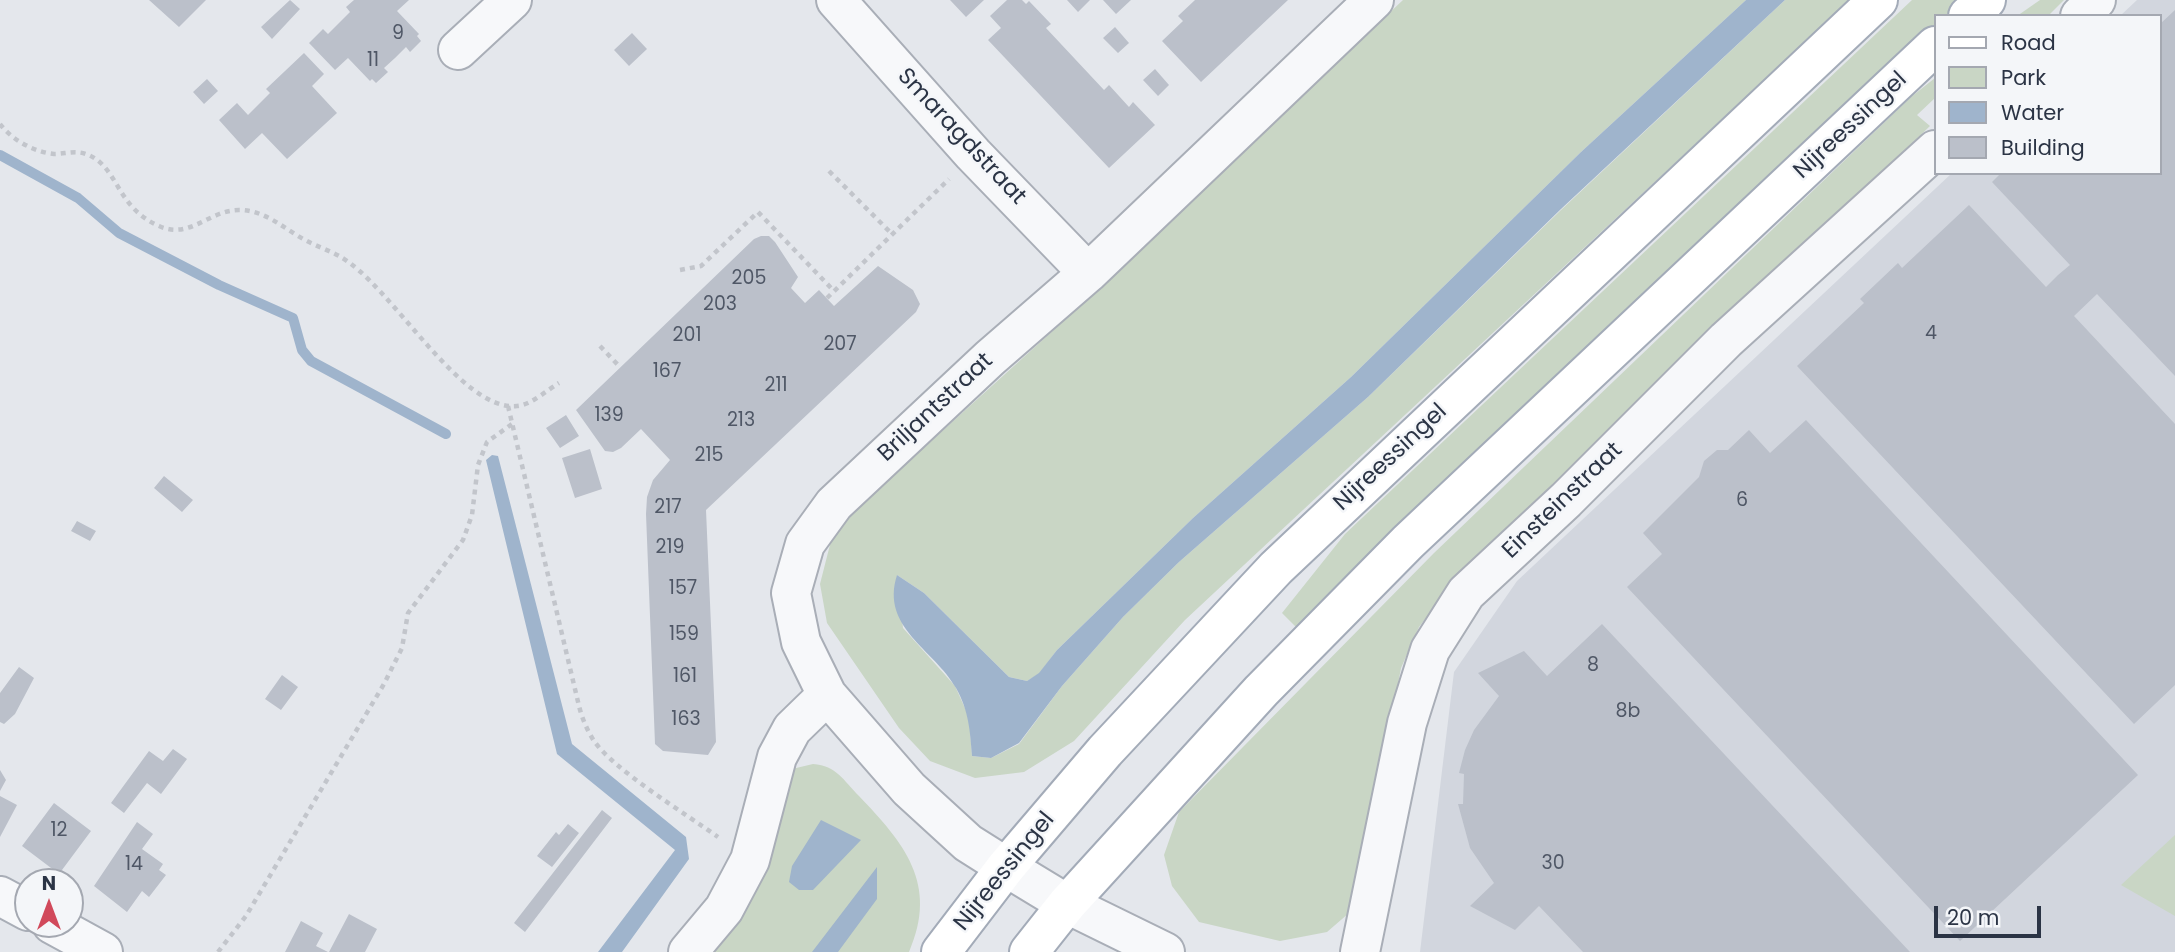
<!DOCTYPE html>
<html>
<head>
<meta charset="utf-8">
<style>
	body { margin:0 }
	#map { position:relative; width:2175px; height:952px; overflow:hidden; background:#e4e7ec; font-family:Poppins,sans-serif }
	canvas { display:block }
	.legend { position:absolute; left:1934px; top:14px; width:228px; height:161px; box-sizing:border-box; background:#f4f6f9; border:2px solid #a4a8b1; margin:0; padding:9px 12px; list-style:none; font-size:21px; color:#2b3445 }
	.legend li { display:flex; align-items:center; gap:14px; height:35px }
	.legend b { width:35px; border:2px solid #a4a8b1 }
	.north { position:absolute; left:14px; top:868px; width:70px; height:70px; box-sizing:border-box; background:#f4f6f9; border:2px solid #a4a8b1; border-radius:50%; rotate:0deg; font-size:19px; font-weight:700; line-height:28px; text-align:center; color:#2b3445 }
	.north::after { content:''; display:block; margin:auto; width:24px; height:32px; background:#d1495b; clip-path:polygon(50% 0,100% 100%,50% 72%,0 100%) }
	.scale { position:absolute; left:1934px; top:906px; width:107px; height:32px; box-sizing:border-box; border:4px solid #2b3445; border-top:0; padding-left:9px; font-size:21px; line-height:24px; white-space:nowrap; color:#2b3445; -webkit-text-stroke:5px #f4f6f9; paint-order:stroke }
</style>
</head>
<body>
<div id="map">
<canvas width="2175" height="952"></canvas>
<ul class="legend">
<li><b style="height:9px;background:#fff"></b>Road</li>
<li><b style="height:19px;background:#c9d6c5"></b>Park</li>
<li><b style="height:19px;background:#9fb4cc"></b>Water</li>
<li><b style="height:19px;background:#bbc0ca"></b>Building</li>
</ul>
<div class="north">N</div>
<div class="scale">20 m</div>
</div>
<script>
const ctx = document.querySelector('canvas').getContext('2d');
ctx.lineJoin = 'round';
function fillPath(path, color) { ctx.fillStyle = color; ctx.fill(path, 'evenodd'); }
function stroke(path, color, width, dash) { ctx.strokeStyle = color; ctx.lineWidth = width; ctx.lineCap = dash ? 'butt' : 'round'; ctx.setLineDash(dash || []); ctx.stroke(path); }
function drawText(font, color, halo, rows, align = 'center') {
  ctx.font = font + ' Poppins,sans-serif'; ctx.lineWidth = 5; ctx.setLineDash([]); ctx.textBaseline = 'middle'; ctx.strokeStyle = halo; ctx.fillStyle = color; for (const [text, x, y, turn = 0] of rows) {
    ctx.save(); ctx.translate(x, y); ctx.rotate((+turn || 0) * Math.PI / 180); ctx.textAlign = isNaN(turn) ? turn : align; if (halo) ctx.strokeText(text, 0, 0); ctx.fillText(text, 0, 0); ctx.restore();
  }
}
const built = new Path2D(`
	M 2137,0 L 2175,0 L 2175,952 L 1420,952 L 1454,672 L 1517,581 L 1952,173 L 2159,173 L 2159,16 L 2120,16 Z`);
const green = new Path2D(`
	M 1403,0 L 1746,0 L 1581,152 L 1351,377 L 1193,518 L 1057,650 L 1039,674 L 1027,681 L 1009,677 L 924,593 L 897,575 L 903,628 L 955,686 L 969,717 L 972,756 L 991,758 L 1019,744 L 1062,686 L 1123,617 L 1179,562 L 1368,397 L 1561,210 L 1785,0 L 1850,0 L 1185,620 L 1074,741 L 1024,772 L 975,778 L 930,761 L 899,728 L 827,623 L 820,584 L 834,529 L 1068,317 Z
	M 1912,0 L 1961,0 L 1945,16 L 1935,16 L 1935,24 L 1296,627 L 1282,613 L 1345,534 Z
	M 2040,0 L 2064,0 L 2048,16 L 2017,16 Z
	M 1935,78 L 1935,98 L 1917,115 L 1930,126 L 1532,510 L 1458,576 L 1419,627 L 1401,668 L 1361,881 L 1349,913 L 1327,932 L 1280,941 L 1199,922 L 1172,886 L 1164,855 L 1179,812 L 1434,553 L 1911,97 Z
	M 813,764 C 837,766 843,780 859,796 C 904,843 939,884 909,952 L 706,952 L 792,769 Z
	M 2175,835 L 2175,916 L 2121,885 Z`);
const water = new Path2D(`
	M 1746,0 L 1785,0 L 1561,209 L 1368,397 L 1179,562 L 1123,617 L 1062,686 L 1019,743 L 991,758 L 972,756 C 970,731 969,711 956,688 C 934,649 880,628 897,575 L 924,593 L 1009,677 L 1027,681 L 1039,673 L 1057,650 L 1193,518 L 1351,377 L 1581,152 Z
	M 492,455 L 498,456 L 572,744 L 686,837 L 689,859 L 622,952 L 598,952 L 675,850 L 557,754 L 486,460 Z
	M 821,820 L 861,840 L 813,890 L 799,890 L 789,882 L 792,866 Z
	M 877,867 L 877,899 L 838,952 L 812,952 Z`);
const stream = new Path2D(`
	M 0,155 L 78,198 L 119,233 L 219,285 L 293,318 L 302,350 L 311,361 L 446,434`);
const building = new Path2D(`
	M 149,0 L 206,0 L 179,27 Z
	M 290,0 L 300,9 L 272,39 L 261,27 Z
	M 354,0 L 409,0 L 397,11 L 419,34 L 417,36 L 421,41 L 410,52 L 406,47 L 395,58 L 384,68 L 388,72 L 376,83 L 372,79 L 370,81 L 348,58 L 335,70 L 309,43 L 323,29 L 328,34 L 350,12 L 346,7 Z
	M 950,0 L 984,0 L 966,17 Z
	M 1007,0 L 1022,0 L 1026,4 L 1029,1 L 1051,24 L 1046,28 L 1104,90 L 1109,85 L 1129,107 L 1133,102 L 1155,125 L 1109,168 L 988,40 L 1001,28 L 990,16 Z
	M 1067,0 L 1090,0 L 1078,12 Z
	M 1103,0 L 1131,0 L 1116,14 Z
	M 1195,0 L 1288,0 L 1201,82 L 1162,41 L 1183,21 L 1178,16 Z
	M 2175,10 L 2175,376 L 2097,294 L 2074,316 L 2175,424 L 2175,685 L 2134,724 L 1797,366 L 1864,303 L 1860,299 L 1898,263 L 1902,268 L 1969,205 L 2046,287 L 2058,275 L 2070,265 L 1992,182 L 2001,173 L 2159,173 L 2159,25 Z
	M 1115,27 L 1129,43 L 1118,53 L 1103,38 Z
	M 632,33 L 647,49 L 629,66 L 614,50 Z
	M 304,53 L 324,74 L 312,86 L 337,113 L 287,159 L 262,133 L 245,149 L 219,120 L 237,103 L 248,115 L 270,93 L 266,89 Z
	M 1155,69 L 1169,85 L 1158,96 L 1143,80 Z
	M 207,79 L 218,91 L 204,104 L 193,92 Z
	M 761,236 L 769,236 L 775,242 L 798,277 L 791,288 L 805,303 L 819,290 L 834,306 L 878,266 L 913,290 L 920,304 L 916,312 L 706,510 L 716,742 L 708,755 L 663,751 L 655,744 L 646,514 L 647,497 L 653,480 L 670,460 L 641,429 L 621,448 L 613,452 L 605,451 L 576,410 L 754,239 Z
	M 566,415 L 579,436 L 560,448 L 546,428 Z
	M 1806,420 L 2138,775 L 1960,941 L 1627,587 L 1662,554 L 1643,533 L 1699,477 L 1704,461 L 1717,450 L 1728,450 L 1749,430 L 1770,453 Z
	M 590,449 L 602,489 L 575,498 L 562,458 Z
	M 164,476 L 193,500 L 182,512 L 154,488 Z
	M 77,521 L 96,531 L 90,541 L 71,531 Z
	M 1602,624 L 1910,952 L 1583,952 L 1539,906 L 1515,930 L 1470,906 L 1494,883 L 1470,848 L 1458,804 L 1463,804 L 1464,774 L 1459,773 L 1465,750 L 1474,730 L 1499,696 L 1478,673 L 1524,651 L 1547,676 Z
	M 19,667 L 34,678 L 15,714 L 4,724 L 0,722 L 0,693 Z
	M 282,675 L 298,687 L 281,710 L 265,699 Z
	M 173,749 L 187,759 L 161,794 L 147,783 L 124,813 L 111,803 L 149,751 L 163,761 Z
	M 0,770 L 6,780 L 0,791 Z
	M 0,796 L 17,805 L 0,837 Z
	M 54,803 L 91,831 L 59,874 L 22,846 Z
	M 602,810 L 612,818 L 525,932 L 514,923 Z
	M 137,822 L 153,834 L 142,849 L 163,864 L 159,870 L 166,875 L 149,897 L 142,891 L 127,912 L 94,886 Z
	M 568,824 L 579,833 L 552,867 L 537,856 L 556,832 L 559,835 Z
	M 349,914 L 377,929 L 365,952 L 329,952 Z
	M 301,921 L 323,933 L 316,946 L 328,952 L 285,952 Z`);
const path = new Path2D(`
	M 0,124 C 12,140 34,152 54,154 C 65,154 75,150 86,154 C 119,166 115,207 159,226 C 190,240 209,210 239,210 C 265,210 283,228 305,240 C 316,246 328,250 339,256 C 391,284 460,412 517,406 C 531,405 547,390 559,383
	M 829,171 L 892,234
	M 680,270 L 701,266 L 758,212 L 833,290
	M 827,298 L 949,179
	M 600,346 L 619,366
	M 508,406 L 579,706 C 582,718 587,730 594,741 C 614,770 686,814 718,837
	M 218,952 L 246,916 L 384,684 L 402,648 L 408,613 L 463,540 L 472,515 L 478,465 L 487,442 L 512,424`);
const street = new Path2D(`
	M 836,0 L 973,154 L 1088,273
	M 2080,16 L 2096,0
	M 458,50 L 512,0
	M 0,896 L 28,911
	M 52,924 L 103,952
	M 688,952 L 724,909 L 750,860 L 777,757 L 792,729 L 827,695
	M 1165,952 L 1067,904 L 1006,867 L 968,843 L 909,789 L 827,695 L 801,642 L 791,593 L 805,544 L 834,504 L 990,358 L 1088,273 L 1374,0
	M 1360,952 L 1407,723 L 1430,650 L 1466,593 L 1566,500 L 1726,340 L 1935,150`);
const primary = new Path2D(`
	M 1968,16 L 1986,0
	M 941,952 L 1006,867 L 1105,751 L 1276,568 L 1878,0
	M 1029,952 L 1067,904 L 1261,691 L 1408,542 L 1935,46`);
const numberNames = [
	["9",398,34],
	["11",373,61],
	["205",749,279],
	["203",720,305],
	["4",1931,334],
	["201",687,336],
	["207",840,345],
	["167",667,372],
	["211",776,386],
	["139",609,416],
	["213",741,421],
	["215",709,456],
	["6",1742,501],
	["217",668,508],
	["219",670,548],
	["157",683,589],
	["159",684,635],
	["8",1593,666],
	["161",685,677],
	["8b",1628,712],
	["163",686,720],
	["12",59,831],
	["30",1553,864],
	["14",134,865]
];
const streetNames = [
	["Nijreessingel",1851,126,-43],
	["Smaragdstraat",961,137,47],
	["Briljantstraat",936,408,-43],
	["Nijreessingel",1391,458,-43],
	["Einsteinstraat",1563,501,-44],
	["Nijreessingel",1005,872,-51]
];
fillPath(built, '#d2d6de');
fillPath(green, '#c9d6c5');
fillPath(water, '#9fb4cc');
stroke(stream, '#9fb4cc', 10);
fillPath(building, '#bbc0ca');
stroke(street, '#a9aeb7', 42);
stroke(primary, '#a3abb8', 42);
stroke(path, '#c2c5cb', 4.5, [5, 5]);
stroke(street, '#f7f8fa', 38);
stroke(primary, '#fff', 38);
drawText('19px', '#4f5766', null, numberNames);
drawText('23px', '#2b3445', '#f4f6f9', streetNames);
</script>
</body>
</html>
